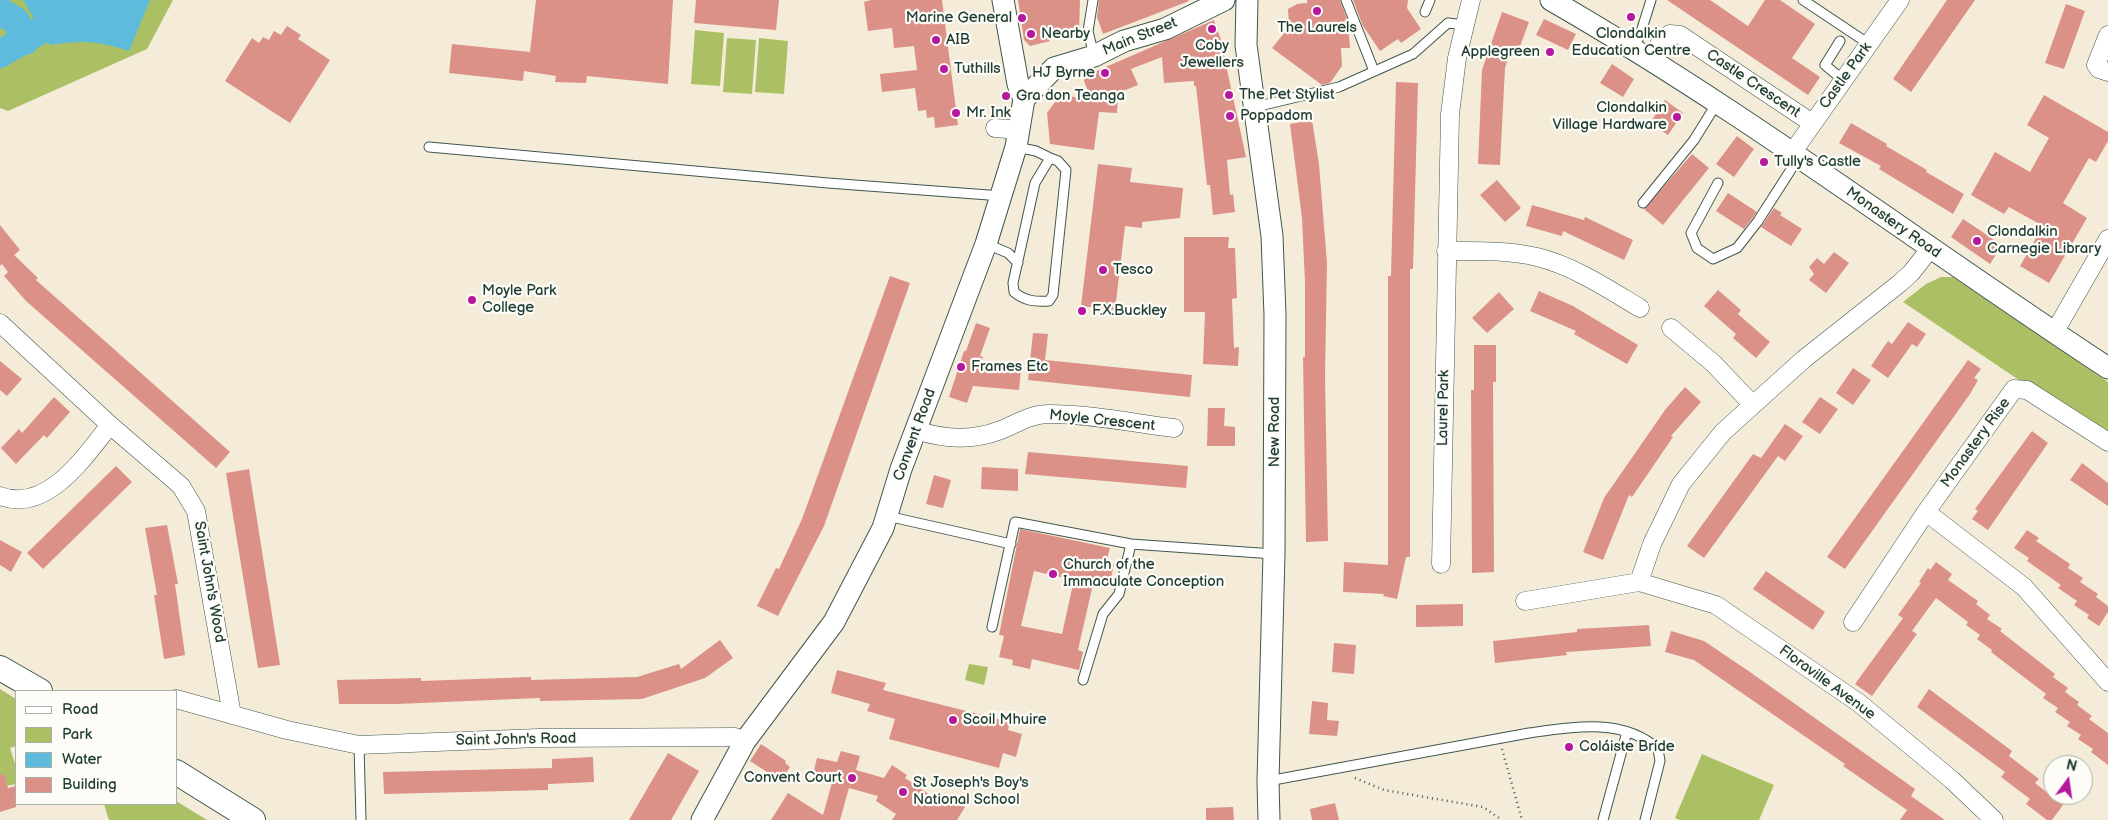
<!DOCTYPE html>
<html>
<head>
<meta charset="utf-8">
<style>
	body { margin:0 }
	#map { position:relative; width:2108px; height:820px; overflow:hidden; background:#f4ecd8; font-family:"Balsamiq Sans",sans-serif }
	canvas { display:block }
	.legend { position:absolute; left:15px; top:690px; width:162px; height:115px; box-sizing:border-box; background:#fdfcf7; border:1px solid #a4b0a9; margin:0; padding:6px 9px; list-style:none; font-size:15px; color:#1f3d34 }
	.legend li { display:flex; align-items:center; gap:10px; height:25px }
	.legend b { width:25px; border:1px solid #a4b0a9 }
	.north { position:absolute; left:2043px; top:755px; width:50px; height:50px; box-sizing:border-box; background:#fdfcf7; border:1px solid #a4b0a9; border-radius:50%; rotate:14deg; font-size:14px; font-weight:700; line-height:20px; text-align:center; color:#1f3d34 }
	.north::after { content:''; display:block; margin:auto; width:18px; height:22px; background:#b5179e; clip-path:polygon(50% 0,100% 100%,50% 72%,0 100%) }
</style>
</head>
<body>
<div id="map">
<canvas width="2108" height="820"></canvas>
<ul class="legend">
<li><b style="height:6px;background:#fff"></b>Road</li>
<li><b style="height:14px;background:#abc064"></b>Park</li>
<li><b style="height:14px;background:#5ebbdc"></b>Water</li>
<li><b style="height:14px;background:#dc9188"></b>Building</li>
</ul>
<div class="north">N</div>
</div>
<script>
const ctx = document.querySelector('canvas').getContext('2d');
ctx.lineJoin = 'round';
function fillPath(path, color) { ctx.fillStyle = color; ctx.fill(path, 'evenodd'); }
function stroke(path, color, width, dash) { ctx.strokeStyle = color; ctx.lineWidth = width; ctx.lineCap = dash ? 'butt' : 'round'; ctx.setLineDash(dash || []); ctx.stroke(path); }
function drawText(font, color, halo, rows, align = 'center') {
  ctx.font = font + ' "Balsamiq Sans",sans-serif'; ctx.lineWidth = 4.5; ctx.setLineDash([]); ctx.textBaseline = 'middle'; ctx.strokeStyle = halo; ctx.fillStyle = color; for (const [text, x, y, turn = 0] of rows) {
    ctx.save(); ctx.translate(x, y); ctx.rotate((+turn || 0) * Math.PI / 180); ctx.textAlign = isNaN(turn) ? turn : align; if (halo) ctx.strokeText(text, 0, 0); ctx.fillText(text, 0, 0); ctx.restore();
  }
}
const green = new Path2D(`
	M 0,0 L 173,0 L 147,49 L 8,111 L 0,108 Z
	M 695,30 L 724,33 L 720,86 L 691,84 Z
	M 727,38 L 756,40 L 752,94 L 723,92 Z
	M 759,38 L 788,41 L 784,94 L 755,92 Z
	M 1941,277 L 1953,277 L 2108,382 L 2108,434 L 2022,382 L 1903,302 L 1926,284 Z
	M 969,664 L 988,667 L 984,685 L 965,680 Z
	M 0,689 L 16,699 L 16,746 L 10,748 L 16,767 L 16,784 L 0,787 Z
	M 1702,754 L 1774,785 L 1759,820 L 1680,820 L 1675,818 Z
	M 176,801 L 207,820 L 109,820 L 104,804 L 176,804 Z`);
const water = new Path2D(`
	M 23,0 L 150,0 L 129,51 C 99,41 81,40 50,45 Z`);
const river = new Path2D(`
	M 0,11 L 16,21 L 25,41
	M 0,54 L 41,30 L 76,0`);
const building = new Path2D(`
	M 536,0 L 673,0 L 668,84 L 587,76 L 586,83 L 555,82 L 556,76 L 524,71 L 523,81 L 449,73 L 452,44 L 530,52 Z
	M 696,0 L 779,0 L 776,30 L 694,23 Z
	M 871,0 L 942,0 L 958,125 L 935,128 L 934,117 L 927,118 L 926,110 L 918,111 L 915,88 L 882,92 L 880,74 L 917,70 L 914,46 L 894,48 L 892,28 L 868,31 L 864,2 Z
	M 1018,0 L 1080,0 L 1079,32 L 1049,37 L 1050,41 L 1030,46 L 1024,40 Z
	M 1099,0 L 1188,0 L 1189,1 L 1103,34 L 1097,17 Z
	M 1307,0 L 1340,0 L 1348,22 L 1350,48 L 1341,48 L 1342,66 L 1330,83 L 1322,85 L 1272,48 L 1289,27 L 1288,9 L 1297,4 L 1307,3 Z
	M 1353,0 L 1408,0 L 1407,8 L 1421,29 L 1401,43 L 1398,39 L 1380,51 L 1363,26 Z
	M 1667,0 L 1710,0 L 1748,26 L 1765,0 L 1780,0 L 1815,24 L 1792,58 L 1820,77 L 1808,95 Z
	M 1947,0 L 1975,0 L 1911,92 L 1893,79 Z
	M 2066,4 L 2085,11 L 2064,69 L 2045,63 Z
	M 1502,12 L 1529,22 L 1519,49 L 1512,46 L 1505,68 L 1500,165 L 1478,164 L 1482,70 Z
	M 1544,19 L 1576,34 L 1568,50 L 1536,35 Z
	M 1214,20 L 1225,51 L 1223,51 L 1246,157 L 1227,160 L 1230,195 L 1233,194 L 1235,212 L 1213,215 L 1210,185 L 1207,185 L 1196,86 L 1194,86 L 1194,81 L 1164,83 L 1162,57 L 1131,69 L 1138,85 L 1118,93 L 1117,113 L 1099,112 L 1094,150 L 1050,144 L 1047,113 L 1058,98 L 1070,96 L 1092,101 L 1084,81 L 1085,76 Z
	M 287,26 L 301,35 L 298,39 L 330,60 L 290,123 L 225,81 L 252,38 L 259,43 L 263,37 L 269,40 L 274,31 L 281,35 Z
	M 1612,64 L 1634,79 L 1623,97 L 1600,83 Z
	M 1396,82 L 1418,83 L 1413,269 L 1410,269 L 1410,557 L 1406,557 L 1397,599 L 1383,596 L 1384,594 L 1343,592 L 1344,562 L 1388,565 L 1388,276 L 1391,276 Z
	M 2044,95 L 2108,132 L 2108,141 L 2096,162 L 2089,158 L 2063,203 L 2087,218 L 2049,283 L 2020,266 L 2043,226 L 2009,207 L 2004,214 L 1971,195 L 1995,152 L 2030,172 L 2049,138 L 2027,125 Z
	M 1665,100 L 1683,113 L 1668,135 L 1650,123 Z
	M 1312,120 L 1319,164 L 1327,263 L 1325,376 L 1328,541 L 1306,542 L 1303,357 L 1305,357 L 1305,283 L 1302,218 L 1290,124 Z
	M 1851,123 L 1887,144 L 1886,146 L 1927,170 L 1926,172 L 1964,194 L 1953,214 L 1879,169 L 1881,166 L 1839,143 Z
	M 1737,136 L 1754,149 L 1734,177 L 1716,164 Z
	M 1692,154 L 1709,168 L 1663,225 L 1644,209 Z
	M 1098,164 L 1132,168 L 1130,182 L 1183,188 L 1180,218 L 1142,222 L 1142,228 L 1125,226 L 1115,310 L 1081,306 Z
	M 1497,180 L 1521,208 L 1505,222 L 1480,195 Z
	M 1728,193 L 1757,212 L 1744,229 L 1716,211 Z
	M 1532,205 L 1584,220 L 1585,217 L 1633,240 L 1624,260 L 1563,231 L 1562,236 L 1526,226 Z
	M 1774,208 L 1782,213 L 1780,215 L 1802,229 L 1791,246 L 1761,227 Z
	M 1963,219 L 2002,245 L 1990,264 L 1951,237 Z
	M 0,225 L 20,250 L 14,255 L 38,278 L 36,280 L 230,452 L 216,468 L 26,301 L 4,276 L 8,272 L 2,264 L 0,266 Z
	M 1184,237 L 1229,237 L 1228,248 L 1235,248 L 1237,298 L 1232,299 L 1234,348 L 1239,347 L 1238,366 L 1203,364 L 1205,312 L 1184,312 Z
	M 1834,252 L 1849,263 L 1826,293 L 1809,280 L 1814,274 L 1809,267 L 1817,258 L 1824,264 Z
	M 890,276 L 910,283 L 824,526 L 778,616 L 757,606 L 776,568 L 779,569 L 802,519 Z
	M 1718,290 L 1741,310 L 1738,314 L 1770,342 L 1756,358 L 1733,338 L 1736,334 L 1704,306 Z
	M 1539,291 L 1573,306 L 1638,345 L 1627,364 L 1574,334 L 1576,331 L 1530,311 Z
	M 1499,292 L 1514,309 L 1487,333 L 1472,318 Z
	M 1908,322 L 1926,334 L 1917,347 L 1912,344 L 1888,378 L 1871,366 L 1888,341 L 1892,344 Z
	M 976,323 L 990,328 L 980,356 L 983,357 L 980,364 L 1021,369 L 1019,390 L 973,386 L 967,403 L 949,397 L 964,351 L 966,351 Z
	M 1033,333 L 1048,334 L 1045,360 L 1192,375 L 1190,397 L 1028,380 Z
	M 1474,345 L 1496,345 L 1496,382 L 1493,382 L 1494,572 L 1472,573 L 1471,390 L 1474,390 Z
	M 1968,360 L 1981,369 L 1974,378 L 1978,380 L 1970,394 L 1845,569 L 1827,557 Z
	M 0,361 L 22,379 L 7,396 L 0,390 Z
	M 1853,368 L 1871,380 L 1853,405 L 1836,393 Z
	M 1685,387 L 1701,402 L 1671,436 L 1673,437 L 1632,497 L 1629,495 L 1603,560 L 1583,552 L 1604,498 L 1665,410 Z
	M 54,397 L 70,412 L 47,438 L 44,435 L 16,464 L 1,448 L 19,429 L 22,433 Z
	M 1820,397 L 1838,409 L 1820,434 L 1802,422 Z
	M 1208,408 L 1225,408 L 1224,426 L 1235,427 L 1235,446 L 1207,446 Z
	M 1785,424 L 1803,436 L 1785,461 L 1778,456 L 1704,558 L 1687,546 L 1753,454 L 1761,458 Z
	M 2032,431 L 2048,443 L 1988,530 L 1972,519 L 1978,511 L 1975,509 Z
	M 1028,452 L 1188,466 L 1186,488 L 1025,474 Z
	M 2082,463 L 2108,483 L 2108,506 L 2070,480 Z
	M 116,466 L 132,482 L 43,569 L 27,553 Z
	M 982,467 L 1018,469 L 1018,491 L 981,489 Z
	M 249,469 L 280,665 L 258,668 L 226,473 Z
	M 934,475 L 951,480 L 943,508 L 926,504 Z
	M 167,525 L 178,584 L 175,584 L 185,655 L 164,659 L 154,595 L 157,595 L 145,528 Z
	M 1020,529 L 1110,548 L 1106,562 L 1114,564 L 1111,578 L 1105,577 L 1104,582 L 1099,581 L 1098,585 L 1093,584 L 1078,650 L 1083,652 L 1079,670 L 1032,659 L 1030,669 L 1012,665 L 1013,660 L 999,657 L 1004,636 L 999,635 ZM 1034,571 L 1074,580 L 1062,634 L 1021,626 Z
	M 2027,530 L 2039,538 L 2036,541 L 2070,564 L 2068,568 L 2083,578 L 2080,582 L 2098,594 L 2096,597 L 2108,606 L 2108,612 L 2099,626 L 2087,618 L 2089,615 L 2074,605 L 2077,601 L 2058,588 L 2061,585 L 2027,561 L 2029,558 L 2014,548 Z
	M 0,540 L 22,552 L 11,572 L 0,565 Z
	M 1936,562 L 1952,574 L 1948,580 L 1978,601 L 1976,604 L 1990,615 L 1987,619 L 2002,629 L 2000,631 L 2055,674 L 2053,677 L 2068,688 L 2065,692 L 2079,702 L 2077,705 L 2092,716 L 2089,719 L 2108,733 L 2108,765 L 2091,752 L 2093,749 L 2078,739 L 2081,735 L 2067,726 L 2070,722 L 2055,712 L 2058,708 L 2043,698 L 2046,694 L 1991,652 L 1992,650 L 1977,639 L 1980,635 L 1966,625 L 1968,622 L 1936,598 L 1912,631 L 1917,634 L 1872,696 L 1855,684 L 1903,618 L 1898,615 L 1921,583 L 1919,582 L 1928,568 L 1930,570 Z
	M 1766,571 L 1825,612 L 1813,630 L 1753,589 Z
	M 1463,604 L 1463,626 L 1416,627 L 1416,605 Z
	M 1649,625 L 1651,646 L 1566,652 L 1567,655 L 1495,663 L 1493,641 L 1577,632 L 1577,629 Z
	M 1671,631 L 1704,641 L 1750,672 L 1915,789 L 1911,796 L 1945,820 L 1900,820 L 1907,810 L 1843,766 L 1845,764 L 1694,660 L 1665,652 Z
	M 720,640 L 733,658 L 705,678 L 642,699 L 540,701 L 540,698 L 397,704 L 339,704 L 337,680 L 421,678 L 421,681 L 531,677 L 531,680 L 637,677 L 679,664 L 681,669 Z
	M 1334,643 L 1356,645 L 1354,674 L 1332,672 Z
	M 837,670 L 886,683 L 883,690 L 1010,722 L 1008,730 L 1022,734 L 1016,757 L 1003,753 L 999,768 L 889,739 L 895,719 L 867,711 L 870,704 L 831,693 Z
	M 1929,689 L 2012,751 L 2009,756 L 2039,779 L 2035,783 L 2063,805 L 2052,820 L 2047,820 L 2026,804 L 2030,799 L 2001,777 L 2005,772 L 1917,707 Z
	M 1312,701 L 1328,703 L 1327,720 L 1339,721 L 1337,736 L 1309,734 Z
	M 761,744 L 786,761 L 785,763 L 790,767 L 781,781 L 750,761 Z
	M 841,751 L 860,756 L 856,770 L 884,778 L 892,765 L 907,775 L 905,778 L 933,797 L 936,793 L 944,798 L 945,794 L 965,807 L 957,820 L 892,820 L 896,814 L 876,801 L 878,796 L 849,788 L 840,820 L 771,820 L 788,793 L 823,815 L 833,779 L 813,774 L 817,758 L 837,762 Z
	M 668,753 L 699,771 L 671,820 L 629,820 Z
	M 593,757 L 594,782 L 548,784 L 548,790 L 384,794 L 383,772 L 552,768 L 552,759 Z
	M 4,774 L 8,788 L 16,786 L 16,807 L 0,812 L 0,775 Z
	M 1335,803 L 1339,820 L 1312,820 L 1310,809 Z
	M 1233,807 L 1234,820 L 1206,820 L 1206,808 Z`);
const path = new Path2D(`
	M 1502,749 L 1522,820
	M 1355,778 L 1384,790 L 1483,807 L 1502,820`);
const service = new Path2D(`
	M 1093,0 L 1088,31 L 1094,56
	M 1346,0 L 1374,71
	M 1803,0 L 1869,44
	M 1425,12 L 1430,0
	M 1840,41 L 1825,65 L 1843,80
	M 1633,49 L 1640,35 L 1651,0
	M 1255,107 L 1339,87 L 1413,54 L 1448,23 L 1465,25
	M 429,147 L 828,183 L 1002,196
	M 1016,147 L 1036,151 L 1050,158
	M 1050,158 L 1058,161 L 1066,170 L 1053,295 L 1049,301 C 1035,302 1025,301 1014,292 L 1013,283 L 1035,183 Z
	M 1718,183 L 1691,233 L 1697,248 L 1713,259 L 1737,248 L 1758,221 L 1799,157
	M 1643,203 L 1694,140 L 1717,103
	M 987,244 L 1008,253 L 1018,263
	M 887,516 L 1011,544
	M 992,627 L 1015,522 L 1131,544
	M 1083,680 L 1103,614 L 1119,594 L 1131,544 L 1274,554
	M 359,745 L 361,820
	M 1268,781 L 1529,733 C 1571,727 1623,717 1658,749 L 1660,761 L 1645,820
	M 1603,820 L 1627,732`);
const minor = new Path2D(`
	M 2108,35 L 2096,65 L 2099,69 L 2108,72
	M 1650,60 L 1660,43 L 1670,34 L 1680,35 L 1812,123
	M 995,128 L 1019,130
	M 1792,153 L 1900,0
	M 1446,251 C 1476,251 1508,250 1537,257 C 1574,266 1608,289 1640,308
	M 0,323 L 110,425 L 181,486 L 196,511 L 232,715
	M 1671,328 L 1713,363 L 1753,405
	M 2054,333 L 2108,239
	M 916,430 C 943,439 971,441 998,431 C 1015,425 1029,414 1049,414 C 1090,414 1133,423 1174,428
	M 0,496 C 47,514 85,456 110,425
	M 1926,512 L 2024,587 L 2108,682
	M 1441,564 L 1450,114 L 1457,58 L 1471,0
	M 1639,582 L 1652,544 L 1681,484 L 1723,432 L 1804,359 L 1900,283 L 1911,273 L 1930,249
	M 1525,601 L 1639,582 L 1716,605 L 1859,703 L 1952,780 L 1994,820
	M 1853,622 L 1926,512 L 2014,389 L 2027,390 L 2108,442
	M 176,699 L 287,730 L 359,745 L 539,738 L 735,737 L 745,741`);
const tertiary = new Path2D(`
	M 1247,0 L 1246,45 L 1272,236 L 1275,315 L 1274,554 L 1268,781 L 1269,820
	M 1551,0 C 1744,111 1922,246 2108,368
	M 1024,99 L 1054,68 L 1094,56 L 1124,41 L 1165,29 L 1224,0
	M 702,820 L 745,741 L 834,622 L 883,528 L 901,469 L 986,244 L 1016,147 L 1024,99 L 1018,84 L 1003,0`);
const secondary = new Path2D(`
	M 0,668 L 40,691
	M 176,772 L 253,820`);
const markers = [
	[1317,11,5,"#b5179e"],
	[1631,17,5,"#b5179e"],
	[1022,18,5,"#b5179e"],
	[1212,29,5,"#b5179e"],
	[1031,34,5,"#b5179e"],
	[936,40,5,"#b5179e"],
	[1550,52,5,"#b5179e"],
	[944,69,5,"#b5179e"],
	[1105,73,5,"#b5179e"],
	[1229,95,5,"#b5179e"],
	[1006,96,5,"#b5179e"],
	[956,113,5,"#b5179e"],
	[1230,116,5,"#b5179e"],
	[1677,117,5,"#b5179e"],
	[1764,162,5,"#b5179e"],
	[1977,241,5,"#b5179e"],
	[1103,270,5,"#b5179e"],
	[472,300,5,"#b5179e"],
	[1082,311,5,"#b5179e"],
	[961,367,5,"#b5179e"],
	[1053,574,5,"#b5179e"],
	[953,720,5,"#b5179e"],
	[1569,747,5,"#b5179e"],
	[852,778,5,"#b5179e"],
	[903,792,5,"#b5179e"]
];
const poiNames = [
	["Marine General",1012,18,"right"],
	["The Laurels",1317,28,"center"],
	["Nearby",1041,34],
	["Clondalkin",1631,34,"center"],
	["Education Centre",1631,51,"center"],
	["AIB",946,40],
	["Coby",1212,46,"center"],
	["Jewellers",1212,63,"center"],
	["Applegreen",1540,52,"right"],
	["Tuthills",954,69],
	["HJ Byrne",1095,73,"right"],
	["The Pet Stylist",1239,95],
	["Gra don Teanga",1016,96],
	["Clondalkin",1667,108,"right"],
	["Village Hardware",1667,125,"right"],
	["Mr. Ink",966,113],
	["Poppadom",1240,116],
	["Tully's Castle",1774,162],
	["Clondalkin",1987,232],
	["Carnegie Library",1987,249],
	["Tesco",1113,270],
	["Moyle Park",482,291],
	["College",482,308],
	["F.X.Buckley",1092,311],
	["Frames Etc",971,367],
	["Church of the",1063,565],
	["Immaculate Conception",1063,582],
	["Scoil Mhuire",963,720],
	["Coláiste Bríde",1579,747],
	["Convent Court",842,778,"right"],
	["St Joseph's Boy's",913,783],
	["National School",913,800]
];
const streetNames = [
	["Main Street",1140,37,-22],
	["Castle Park",1846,76,-54],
	["Castle Crescent",1753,84,34],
	["Monastery Road",1893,223,35],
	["Laurel Park",1444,408,-89],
	["Moyle Crescent",1102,421,6],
	["New Road",1275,432,-90],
	["Convent Road",915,435,-70],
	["Monastery Rise",1976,443,-54],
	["Saint John's Wood",209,582,80],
	["Floraville Avenue",1827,683,36],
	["Saint John's Road",516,740,-1]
];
fillPath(green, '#abc064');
fillPath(water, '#5ebbdc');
stroke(river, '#5ebbdc', 28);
fillPath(building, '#dc9188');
stroke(service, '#3f574d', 11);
stroke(minor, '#3f574d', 19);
stroke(tertiary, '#3f574d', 23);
stroke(secondary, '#3f574d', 26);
stroke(path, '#3f574d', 2.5, [1, 4]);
stroke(service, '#fff', 9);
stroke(minor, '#fff', 18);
stroke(tertiary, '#fff', 21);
stroke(secondary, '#fff', 24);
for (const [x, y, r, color] of markers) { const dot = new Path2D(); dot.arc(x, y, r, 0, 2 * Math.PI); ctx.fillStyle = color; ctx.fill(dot); stroke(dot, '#fdfcf7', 2); }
drawText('15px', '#1f3d34', '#fdfcf7', poiNames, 'left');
drawText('15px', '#1f3d34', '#fdfcf7', streetNames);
</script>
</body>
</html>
